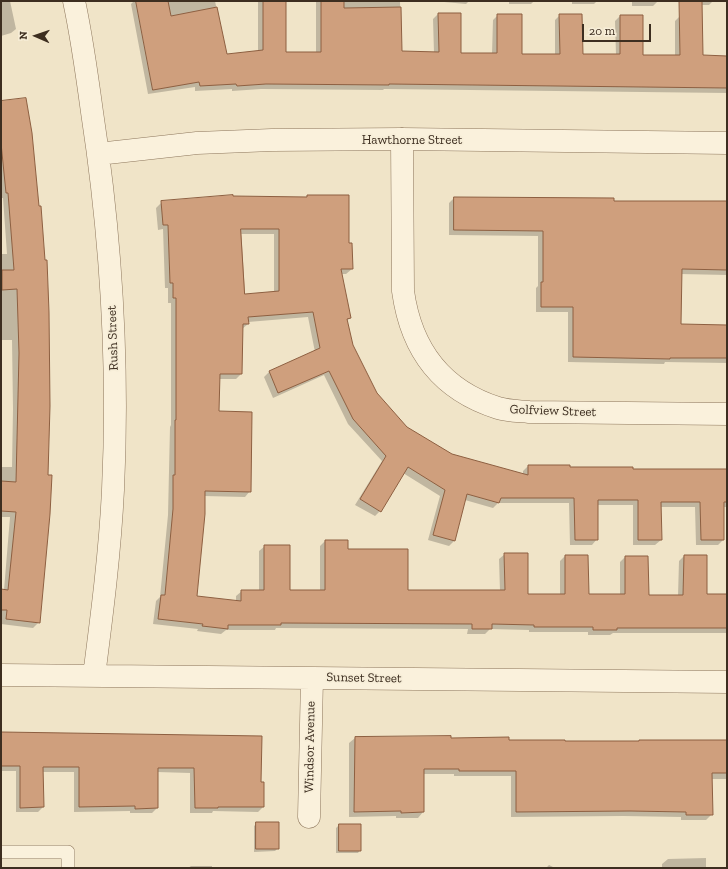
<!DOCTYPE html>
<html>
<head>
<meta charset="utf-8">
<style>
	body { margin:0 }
	#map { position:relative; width:728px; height:869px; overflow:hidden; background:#f0e4c8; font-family:"Zilla Slab",serif }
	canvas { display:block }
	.frame { position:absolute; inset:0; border:2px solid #3d2e20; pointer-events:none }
	.north { position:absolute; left:16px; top:16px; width:40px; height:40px; -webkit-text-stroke:3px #f7eed8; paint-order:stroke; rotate:272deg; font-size:11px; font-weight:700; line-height:16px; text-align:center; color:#3d2e20 }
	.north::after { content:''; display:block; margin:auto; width:14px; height:18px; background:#3d2e20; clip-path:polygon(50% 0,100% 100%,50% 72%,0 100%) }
	.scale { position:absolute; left:582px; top:24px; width:69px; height:18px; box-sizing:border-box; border:2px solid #3d2e20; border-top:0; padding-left:5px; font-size:12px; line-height:14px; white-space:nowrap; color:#3d2e20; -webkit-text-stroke:3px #f7eed8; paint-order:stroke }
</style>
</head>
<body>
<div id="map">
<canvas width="728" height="869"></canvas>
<div class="frame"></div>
<div class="north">N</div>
<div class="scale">20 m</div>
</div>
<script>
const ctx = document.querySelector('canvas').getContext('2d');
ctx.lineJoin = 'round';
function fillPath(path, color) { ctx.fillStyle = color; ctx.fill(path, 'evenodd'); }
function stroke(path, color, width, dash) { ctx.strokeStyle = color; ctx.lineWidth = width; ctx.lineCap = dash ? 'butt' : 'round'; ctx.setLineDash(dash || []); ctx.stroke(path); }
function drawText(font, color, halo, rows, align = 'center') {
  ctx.font = font + ' "Zilla Slab",serif'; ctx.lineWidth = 3.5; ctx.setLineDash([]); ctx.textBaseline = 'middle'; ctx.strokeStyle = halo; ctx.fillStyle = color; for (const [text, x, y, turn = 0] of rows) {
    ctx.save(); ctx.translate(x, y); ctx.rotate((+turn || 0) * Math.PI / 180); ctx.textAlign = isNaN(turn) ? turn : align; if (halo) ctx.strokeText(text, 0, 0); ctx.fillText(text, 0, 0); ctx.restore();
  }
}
const shadow = new Path2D(`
	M 1,1 L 10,1 L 16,29 L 11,33 L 1,36 Z
	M 134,1 L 215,1 L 226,55 L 258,52 L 258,1 L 285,1 L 285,53 L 316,53 L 316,2 L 317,1 L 400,1 L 401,52 L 434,53 L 433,19 L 438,14 L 460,54 L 492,54 L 493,20 L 498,15 L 521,55 L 555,55 L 555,20 L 560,15 L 582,55 L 616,55 L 615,21 L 620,16 L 642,56 L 675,56 L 675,21 L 680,16 L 702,56 L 727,57 L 727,93 L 384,89 L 383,90 L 261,89 L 232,91 L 232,89 L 195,91 L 195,87 L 148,94 L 131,4 Z
	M 444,1 L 469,1 L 466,4 L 444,2 Z
	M 509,1 L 534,1 L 531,4 L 509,4 Z
	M 572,1 L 597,1 L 594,4 L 572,4 Z
	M 632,1 L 658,1 L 653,6 L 632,6 Z
	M 693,1 L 713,1 L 709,5 L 693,5 Z
	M 26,99 L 39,622 L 33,628 L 1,624 L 2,616 L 1,615 L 1,590 L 4,590 L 10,517 L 1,517 L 1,467 L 12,467 L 13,409 L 12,340 L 1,340 L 1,254 L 7,254 L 3,198 L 1,198 L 1,102 Z
	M 307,196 L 348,244 L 352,269 L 346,274 L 341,274 L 350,318 L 346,321 L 352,345 L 376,394 L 406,428 L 451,455 L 523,475 L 523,471 L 528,466 L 632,470 L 727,470 L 727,507 L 723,507 L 723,540 L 718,545 L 696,545 L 695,507 L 660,507 L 661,540 L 655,545 L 633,545 L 633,505 L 597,505 L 597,539 L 592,545 L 570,545 L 569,503 L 498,503 L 493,508 L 465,500 L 454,541 L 449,546 L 428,540 L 440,496 L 403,473 L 380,511 L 375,516 L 355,505 L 382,461 L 348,424 L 324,375 L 273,398 L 264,377 L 269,372 L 315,352 L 308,317 L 248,322 L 248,324 L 242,329 L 241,374 L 236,379 L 219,379 L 218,412 L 250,491 L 245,497 L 204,496 L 196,597 L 236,602 L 236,596 L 242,591 L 259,591 L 259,551 L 265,546 L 289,591 L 320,591 L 320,546 L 325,541 L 347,550 L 407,591 L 500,591 L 499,559 L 505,554 L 527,595 L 560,595 L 560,561 L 565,556 L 588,595 L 620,595 L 620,562 L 625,557 L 648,596 L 678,596 L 679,561 L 684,556 L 706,556 L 706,595 L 727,595 L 727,633 L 613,633 L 610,635 L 588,635 L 588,632 L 529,632 L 529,630 L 490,629 L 485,634 L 467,634 L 468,629 L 276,628 L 275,630 L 226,630 L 221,634 L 197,631 L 198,629 L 153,624 L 156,601 L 160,597 L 168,515 L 170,427 L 171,425 L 171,303 L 168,303 L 168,288 L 165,288 L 163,229 L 158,230 L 156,208 L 162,202 L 306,198 ZM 241,234 L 274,234 L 274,292 L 244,295 Z
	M 454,198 L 613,199 L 613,202 L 727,201 L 727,275 L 680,274 L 680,325 L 727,326 L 727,363 L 665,362 L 664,364 L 568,362 L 568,312 L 536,312 L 536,288 L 538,286 L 538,236 L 449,235 L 449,203 Z
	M 1,733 L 92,735 L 263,783 L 263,807 L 258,812 L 213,811 L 212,813 L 190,813 L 190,773 L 157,772 L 157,808 L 152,813 L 130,813 L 130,811 L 74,812 L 74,772 L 42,772 L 43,807 L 38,812 L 16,812 L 16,771 L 1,771 Z
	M 355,738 L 450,739 L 564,742 L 727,741 L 727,779 L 711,779 L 712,814 L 706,820 L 681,820 L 681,817 L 623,816 L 511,817 L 511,776 L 454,776 L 454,774 L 423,774 L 423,812 L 418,818 L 396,818 L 396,816 L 349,817 L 349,743 Z
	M 257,823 L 278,848 L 275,851 L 254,852 L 254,826 Z
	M 339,825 L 360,825 L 360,850 L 358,853 L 336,853 L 336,828 Z
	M 706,858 L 706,868 L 662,868 L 662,864 L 668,859 Z
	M 549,865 L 555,868 L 546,868 Z
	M 191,866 L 212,866 L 212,868 L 188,868 Z`);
const building = new Path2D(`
	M 136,1 L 168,1 L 171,16 L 217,7 L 227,54 L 263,50 L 263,1 L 286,1 L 286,52 L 321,52 L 321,1 L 344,1 L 344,8 L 401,7 L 402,51 L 439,52 L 438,13 L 461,13 L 461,53 L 497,53 L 497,14 L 522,14 L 522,54 L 560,54 L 559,14 L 582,14 L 583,54 L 620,54 L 620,15 L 643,15 L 643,55 L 680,55 L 679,1 L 702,1 L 703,55 L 727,56 L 727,88 L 389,84 L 389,85 L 266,84 L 237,86 L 236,84 L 200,86 L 199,82 L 153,90 Z
	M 26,98 L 32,133 L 39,206 L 41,206 L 45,260 L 47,260 L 49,312 L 50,406 L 48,475 L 52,475 L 50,514 L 40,623 L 6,619 L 7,610 L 1,610 L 1,589 L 8,590 L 16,512 L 1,511 L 1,481 L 16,482 L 19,353 L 17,289 L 2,290 L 2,270 L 14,270 L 8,193 L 6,193 L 1,143 L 1,101 Z
	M 233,195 L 233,196 L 307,197 L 307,195 L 349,195 L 349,243 L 352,243 L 353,269 L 341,269 L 351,318 L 347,319 L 353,345 L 377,393 L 407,427 L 452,454 L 528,475 L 528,465 L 570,465 L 570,467 L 633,467 L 633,469 L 727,469 L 727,502 L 724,502 L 724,540 L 701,540 L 700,502 L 661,502 L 662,540 L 638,540 L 638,500 L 598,500 L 598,540 L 575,540 L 574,498 L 501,498 L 499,503 L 467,494 L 455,541 L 433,535 L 445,490 L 408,467 L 381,512 L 360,499 L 386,456 L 353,419 L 329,371 L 278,393 L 269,371 L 320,348 L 313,312 L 248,317 L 249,324 L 243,324 L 242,374 L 220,374 L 219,411 L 252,412 L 251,492 L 205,491 L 205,514 L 197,596 L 241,601 L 241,590 L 264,590 L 264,545 L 290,545 L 290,590 L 325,590 L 325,540 L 348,540 L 348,549 L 408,549 L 408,590 L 505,590 L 504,553 L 528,553 L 528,594 L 565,594 L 565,555 L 588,555 L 589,594 L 625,594 L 625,556 L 648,556 L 649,595 L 683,595 L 684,555 L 707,555 L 707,594 L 727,594 L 727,628 L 617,628 L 617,630 L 593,630 L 593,627 L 534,627 L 534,625 L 492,624 L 492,629 L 472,629 L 472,624 L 281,623 L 281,625 L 228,625 L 228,629 L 202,626 L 203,624 L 158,619 L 161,595 L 165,595 L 173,509 L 173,475 L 175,475 L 175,420 L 176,420 L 176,298 L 173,298 L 173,283 L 170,283 L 168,225 L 163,225 L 161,201 ZM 241,229 L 279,229 L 279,291 L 245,294 Z
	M 454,197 L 614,198 L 614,201 L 727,201 L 727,270 L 682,269 L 681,324 L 727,325 L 727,358 L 670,358 L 670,359 L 573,357 L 573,307 L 541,307 L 541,282 L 543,282 L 543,231 L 454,230 Z
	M 1,732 L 262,736 L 261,782 L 264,782 L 264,807 L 218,807 L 218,808 L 195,808 L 194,768 L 158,768 L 158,808 L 135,809 L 135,806 L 79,807 L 79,767 L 43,767 L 44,807 L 20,808 L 20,766 L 1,766 Z
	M 451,736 L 451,738 L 509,737 L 509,740 L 565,740 L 565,741 L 639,741 L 639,740 L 727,740 L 727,773 L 712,773 L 713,815 L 686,815 L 686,812 L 630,811 L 516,812 L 516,771 L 459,771 L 459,769 L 424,769 L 424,812 L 401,813 L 401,811 L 354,812 L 355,737 Z
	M 256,822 L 279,822 L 279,849 L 256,849 Z
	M 339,824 L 361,824 L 361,851 L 339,851 Z`);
const lane = new Path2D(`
	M 1,852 L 68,852 L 68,868`);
const street = new Path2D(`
	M 74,1 C 82,38 87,75 92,112 C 111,237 119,364 113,490 C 110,552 102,614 94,676
	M 402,139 L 403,291 C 411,349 441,390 498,408 C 508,411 519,411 529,412 L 727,414
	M 98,154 L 197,143 L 272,140 L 402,139 L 727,143
	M 1,675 L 727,682
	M 309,817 L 312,678`);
const streetNames = [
	["Hawthorne Street",412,140],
	["Rush Street",113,338,-92],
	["Golfview Street",553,411,2],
	["Sunset Street",364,678,1],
	["Windsor Avenue",310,747,-89]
];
fillPath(shadow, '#0003');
fillPath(building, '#cf9f7d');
stroke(building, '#8d5f41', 1);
stroke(lane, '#8d765c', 14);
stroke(street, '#8d765c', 23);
stroke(lane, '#faf1dc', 13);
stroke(street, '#faf1dc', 22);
drawText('13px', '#3d2e20', '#f7eed8', streetNames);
</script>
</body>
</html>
